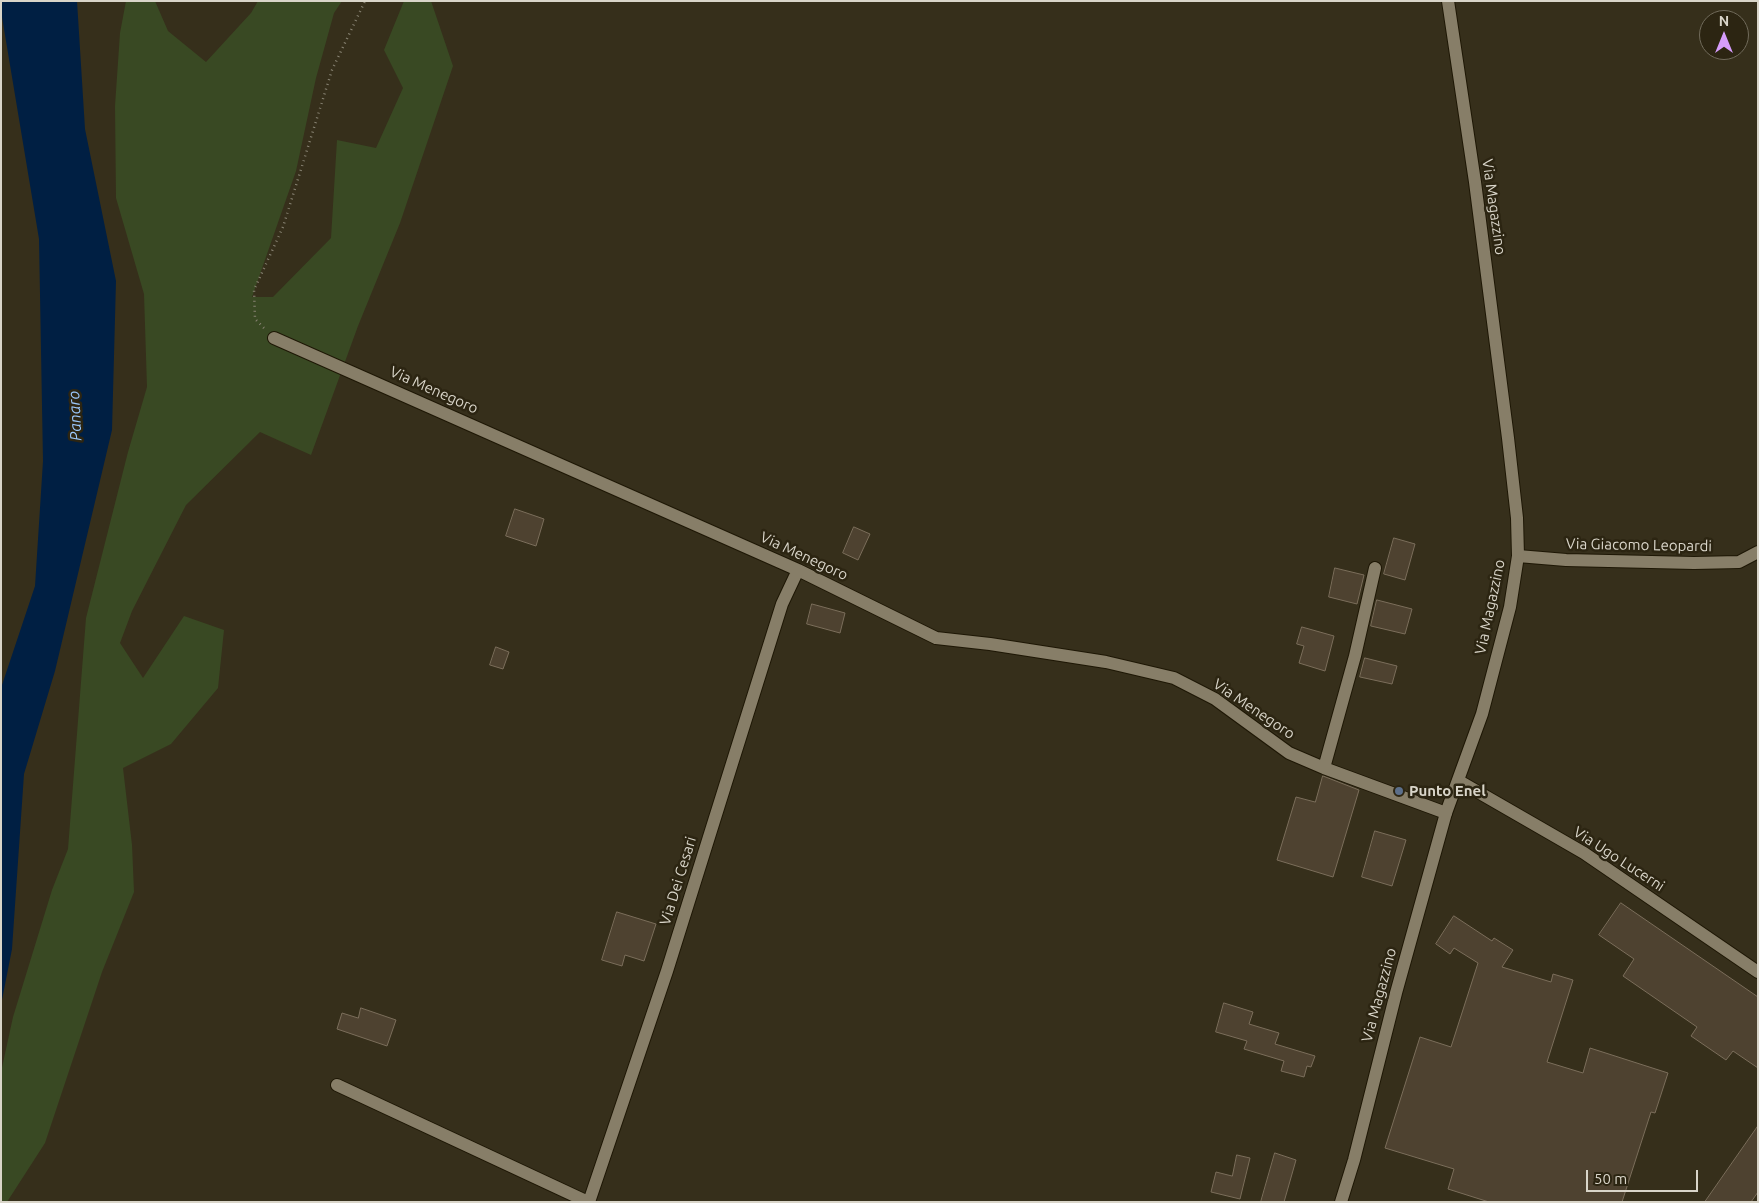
<!DOCTYPE html>
<html>
<head>
<meta charset="utf-8">
<style>
	body { margin:0 }
	#map { position:relative; width:1759px; height:1203px; overflow:hidden; background:#362f1b; font-family:Ubuntu,sans-serif }
	canvas { display:block }
	.frame { position:absolute; inset:0; border:2px solid #d9d5c9; pointer-events:none }
	.north { position:absolute; left:1699px; top:10px; width:50px; height:50px; box-sizing:border-box; background:#2c2512; border:1px solid #716b5b; border-radius:50%; rotate:0deg; font-size:14px; font-weight:700; line-height:20px; text-align:center; color:#d9d5c9 }
	.north::after { content:''; display:block; margin:auto; width:18px; height:22px; background:#d59cfb; clip-path:polygon(50% 0,100% 100%,50% 72%,0 100%) }
	.scale { position:absolute; left:1586px; top:1170px; width:112px; height:22px; box-sizing:border-box; border:2px solid #d9d5c9; border-top:0; padding-left:6px; font-size:15px; line-height:18px; white-space:nowrap; color:#d9d5c9; -webkit-text-stroke:4px #2c2512; paint-order:stroke }
</style>
</head>
<body>
<div id="map">
<canvas width="1759" height="1203"></canvas>
<div class="frame"></div>
<div class="north">N</div>
<div class="scale">50 m</div>
</div>
<script>
const ctx = document.querySelector('canvas').getContext('2d');
ctx.lineJoin = 'round';
function fillPath(path, color) { ctx.fillStyle = color; ctx.fill(path, 'evenodd'); }
function stroke(path, color, width, dash) { ctx.strokeStyle = color; ctx.lineWidth = width; ctx.lineCap = dash ? 'butt' : 'round'; ctx.setLineDash(dash || []); ctx.stroke(path); }
function drawText(font, color, halo, rows, align = 'center') {
  ctx.font = font + ' Ubuntu,sans-serif'; ctx.lineWidth = 5; ctx.setLineDash([]); ctx.textBaseline = 'middle'; ctx.strokeStyle = halo; ctx.fillStyle = color; for (const [text, x, y, turn = 0] of rows) {
    ctx.save(); ctx.translate(x, y); ctx.rotate((+turn || 0) * Math.PI / 180); ctx.textAlign = isNaN(turn) ? turn : align; if (halo) ctx.strokeText(text, 0, 0); ctx.fillText(text, 0, 0); ctx.restore();
  }
}
const green = new Path2D(`
	M 126,1 L 155,1 L 168,31 L 206,62 L 251,13 L 258,1 L 342,1 L 334,13 L 316,78 L 296,171 L 252,297 L 273,297 L 331,238 L 337,140 L 376,148 L 403,88 L 384,50 L 404,1 L 431,1 L 453,66 L 400,223 L 358,326 L 311,455 L 260,432 L 186,505 L 132,611 L 120,643 L 143,678 L 184,616 L 224,630 L 218,688 L 171,744 L 123,768 L 132,845 L 134,892 L 102,972 L 45,1143 L 7,1202 L 1,1202 L 1,1072 L 13,1017 L 52,890 L 68,849 L 86,618 L 128,452 L 147,387 L 144,294 L 116,198 L 115,106 L 120,33 Z`);
const water = new Path2D(`
	M 1,1 L 77,1 L 85,129 L 116,281 L 112,430 L 55,671 L 24,774 L 12,949 L 1,1005 L 1,688 L 35,586 L 43,461 L 39,239 L 1,11 Z`);
const building = new Path2D(`
	M 515,509 L 544,519 L 536,546 L 506,536 Z
	M 854,527 L 870,534 L 858,560 L 843,553 Z
	M 1394,538 L 1415,544 L 1405,580 L 1384,574 Z
	M 1335,568 L 1364,575 L 1357,604 L 1329,597 Z
	M 1377,600 L 1412,609 L 1405,634 L 1371,626 Z
	M 812,604 L 845,613 L 840,633 L 807,624 Z
	M 1302,627 L 1334,636 L 1325,671 L 1299,663 L 1304,646 L 1297,644 Z
	M 496,647 L 509,652 L 503,669 L 490,665 Z
	M 1365,658 L 1397,666 L 1392,684 L 1360,677 Z
	M 1323,776 L 1359,790 L 1333,877 L 1277,860 L 1296,797 L 1315,802 Z
	M 1375,831 L 1406,840 L 1392,886 L 1362,877 Z
	M 1621,903 L 1758,997 L 1758,1068 L 1733,1051 L 1726,1060 L 1691,1036 L 1697,1027 L 1623,976 L 1634,959 L 1599,935 Z
	M 617,912 L 656,924 L 644,961 L 625,955 L 622,966 L 602,960 Z
	M 1454,916 L 1492,941 L 1494,938 L 1513,950 L 1502,967 L 1551,982 L 1553,974 L 1573,980 L 1547,1062 L 1583,1073 L 1590,1048 L 1668,1073 L 1655,1113 L 1651,1112 L 1622,1202 L 1489,1202 L 1448,1189 L 1454,1169 L 1385,1148 L 1420,1037 L 1451,1047 L 1478,963 L 1454,948 L 1450,954 L 1436,944 Z
	M 1224,1003 L 1253,1012 L 1249,1024 L 1279,1033 L 1275,1044 L 1315,1056 L 1311,1067 L 1307,1066 L 1304,1077 L 1281,1071 L 1284,1061 L 1244,1049 L 1247,1041 L 1216,1032 Z
	M 361,1008 L 396,1020 L 387,1046 L 337,1029 L 342,1013 L 358,1018 Z
	M 1758,1126 L 1758,1192 L 1751,1202 L 1705,1202 Z
	M 1275,1153 L 1296,1160 L 1284,1202 L 1261,1202 Z
	M 1237,1155 L 1250,1158 L 1240,1199 L 1211,1192 L 1216,1172 L 1232,1176 Z`);
const path = new Path2D(`
	M 264,328 L 255,319 L 254,290 L 283,227 L 332,70 L 365,1`);
const street = new Path2D(`
	M 274,338 L 798,570 L 936,638 L 990,644 L 1106,662 L 1174,678 L 1215,699 L 1289,753 L 1324,768 L 1446,813
	M 1518,556 L 1566,560 L 1694,563 L 1739,562 L 1758,552
	M 1324,768 L 1355,656 L 1375,568
	M 1459,781 L 1584,853 L 1758,972
	M 337,1085 L 588,1202
	M 589,1202 L 667,971 L 782,604 L 798,570`);
const secondary = new Path2D(`
	M 1341,1202 L 1354,1160 L 1396,993 L 1446,813 L 1482,714 L 1510,607 L 1518,556 L 1517,518 L 1508,438 L 1475,182 L 1448,1`);
const markers = [
	[1399,791,5,"#5c6f8a"]
];
const streetNames = [
	["Via Magazzino",1494,207,82],
	["Via Menegoro",434,390,24],
	["Via Giacomo Leopardi",1639,545,1],
	["Via Menegoro",804,556,25],
	["Via Magazzino",1490,607,-78],
	["Via Menegoro",1254,709,34],
	["Via Ugo Lucerni",1619,859,33],
	["Via Dei Cesari",678,881,-73],
	["Via Magazzino",1379,995,-75]
];
const poiNames = [
	["Punto Enel",1409,791]
];
const waterNames = [
	["Panaro",75,416,-93]
];
fillPath(green, '#394923');
fillPath(water, '#001f43');
fillPath(building, '#4e4230');
stroke(building, '#7b6e5b', 1);
stroke(street, '#1e1705', 14);
stroke(secondary, '#1e1705', 14);
stroke(path, '#888373', 2.5, [1, 4]);
stroke(street, '#877e68', 12);
stroke(secondary, '#877e68', 12);
for (const [x, y, r, color] of markers) { const dot = new Path2D(); dot.arc(x, y, r, 0, 2 * Math.PI); ctx.fillStyle = color; ctx.fill(dot); stroke(dot, '#2c2512', 2); }
drawText('15px', '#d9d5c9', '#2c2512', streetNames);
drawText('bold 15px', '#d9d5c9', '#2c2512', poiNames, 'left');
drawText('italic 16px', '#9bc8fb', '#2c2512', waterNames);
</script>
</body>
</html>
